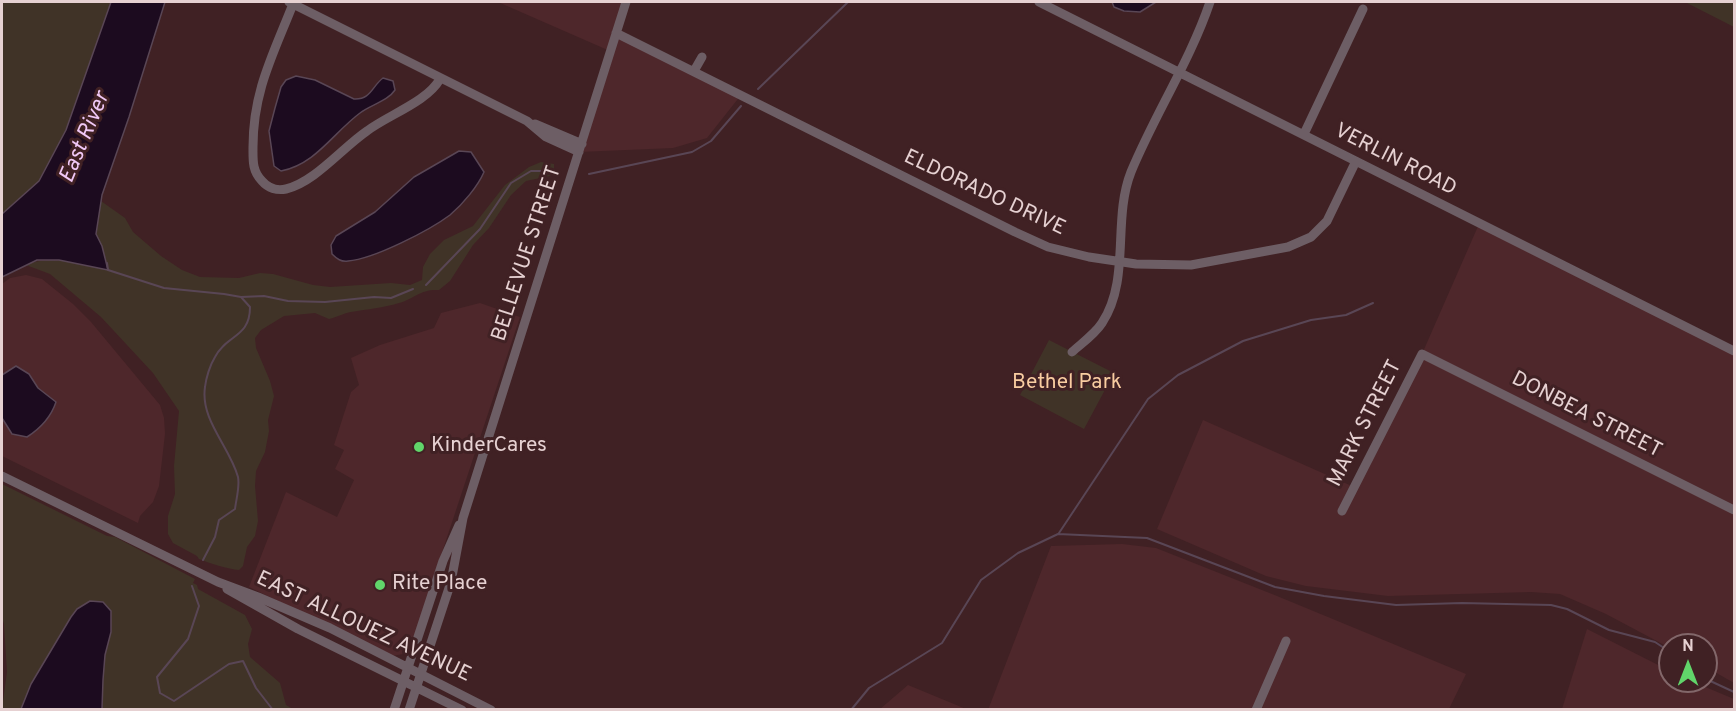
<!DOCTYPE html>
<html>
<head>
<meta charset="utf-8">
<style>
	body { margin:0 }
	#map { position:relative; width:1736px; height:711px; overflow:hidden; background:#402124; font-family:Overpass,sans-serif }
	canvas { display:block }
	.frame { position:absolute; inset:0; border:3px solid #e6d1d2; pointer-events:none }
	.north { position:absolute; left:1658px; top:633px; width:60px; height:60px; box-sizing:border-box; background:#402124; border:2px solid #82676a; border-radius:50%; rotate:0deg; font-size:16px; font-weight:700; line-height:24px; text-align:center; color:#e6d1d2 }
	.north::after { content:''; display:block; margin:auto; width:21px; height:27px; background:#61d56a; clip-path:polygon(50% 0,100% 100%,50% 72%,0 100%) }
</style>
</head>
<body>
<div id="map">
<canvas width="1736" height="711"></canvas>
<div class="frame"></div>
<div class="north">N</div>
</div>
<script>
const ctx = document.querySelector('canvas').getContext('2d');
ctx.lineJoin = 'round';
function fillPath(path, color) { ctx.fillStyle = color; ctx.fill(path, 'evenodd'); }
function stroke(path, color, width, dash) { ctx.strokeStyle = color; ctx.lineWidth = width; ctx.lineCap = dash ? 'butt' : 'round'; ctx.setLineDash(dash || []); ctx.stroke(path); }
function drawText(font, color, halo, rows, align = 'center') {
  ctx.font = font + ' Overpass,sans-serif'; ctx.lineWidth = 6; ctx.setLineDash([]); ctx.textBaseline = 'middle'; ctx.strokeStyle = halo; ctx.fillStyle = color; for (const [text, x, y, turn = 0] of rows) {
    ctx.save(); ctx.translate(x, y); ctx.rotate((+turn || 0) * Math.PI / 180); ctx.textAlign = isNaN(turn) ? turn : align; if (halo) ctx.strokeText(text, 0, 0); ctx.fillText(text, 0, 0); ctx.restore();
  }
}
const built = new Path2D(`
	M 498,2 L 626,2 L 617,33 L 741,95 L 707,138 L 673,148 L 579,152 L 610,51 Z
	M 1479,224 L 1734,351 L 1734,683 L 1706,667 L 1706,645 L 1670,645 L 1670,648 L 1606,614 L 1560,594 L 1531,592 L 1388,596 L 1306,586 L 1266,576 L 1157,529 L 1203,420 L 1354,487 L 1422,354 Z
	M 26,275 L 42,279 L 73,304 L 91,322 L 160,405 L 164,418 L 165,434 L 159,486 L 153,502 L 140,516 L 138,523 L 2,456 L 2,284 L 10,278 Z
	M 480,303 L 520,317 L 411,646 L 403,654 L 392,656 L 249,587 L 286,492 L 337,517 L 354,480 L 335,469 L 344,450 L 334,445 L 351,392 L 359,385 L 351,358 L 380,345 L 434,328 L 441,313 Z
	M 1122,544 L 1156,548 L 1277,596 L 1466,674 L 1449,709 L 988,710 L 1051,546 Z
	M 1587,629 L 1670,671 L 1670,681 L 1691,681 L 1734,699 L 1734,709 L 1562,709 Z
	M 908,685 L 966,709 L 880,709 Z`);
const green = new Path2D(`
	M 2,2 L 111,2 L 66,130 L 39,181 L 2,214 Z
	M 1685,2 L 1734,2 L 1734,27 Z
	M 541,162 L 554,164 L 554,173 L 550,176 L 526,181 L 511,195 L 489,228 L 473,245 L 450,281 L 439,290 C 420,289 416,298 399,303 C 383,308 368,309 351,312 C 344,313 337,317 329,319 L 315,313 L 284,316 L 261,330 L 255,338 L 256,348 L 270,381 L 274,396 L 268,420 L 269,431 L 265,452 L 256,471 L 255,486 L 258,521 L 255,536 L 247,547 L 243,566 L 239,570 C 229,569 208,563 199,559 L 197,556 L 173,543 L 168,534 L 168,516 L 175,494 L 174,466 L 179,411 L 153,373 L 101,317 L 50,274 L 26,265 C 51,254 82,265 108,269 L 102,246 L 96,234 L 101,201 L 125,218 L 133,232 L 161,256 L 182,270 L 200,277 L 239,278 L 260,273 L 273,274 L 313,285 L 330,287 L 391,283 L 410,285 L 422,280 L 423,267 L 430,254 L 444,240 L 473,226 L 505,185 L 529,167 Z
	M 1049,340 L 1114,373 L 1084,429 L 1020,395 Z
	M 2,484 L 107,536 L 115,537 L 195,579 L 193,583 L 197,585 L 198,589 L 245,615 L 252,629 L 248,644 L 250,657 L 280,683 L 286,705 L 293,709 L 2,709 L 7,672 L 4,624 L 2,618 Z`);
const water = new Path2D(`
	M 111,2 L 165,2 L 129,117 L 102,195 L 96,234 L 102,246 L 108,270 L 59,260 L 37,260 L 2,277 L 2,214 L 39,181 L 66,130 Z
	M 1112,2 L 1156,2 L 1140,12 L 1124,11 L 1114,7 Z
	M 296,76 L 315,80 L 354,99 C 371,100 372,86 383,78 L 393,81 L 395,90 C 388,101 370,105 360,113 C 333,133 316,164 281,171 L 274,166 L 269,131 L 275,108 L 281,87 L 286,80 Z
	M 459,151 L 471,152 L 484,172 C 478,186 463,204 450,215 C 430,230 374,259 348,261 C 341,262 337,259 332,254 L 331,245 L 336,236 L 375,212 L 414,177 Z
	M 16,366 L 29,374 L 38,388 L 56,402 C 51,417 41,428 27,437 L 12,434 L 2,418 L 2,375 Z
	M 90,601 L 103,602 L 111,611 L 111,632 L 105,655 L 103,680 L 102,709 L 21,709 L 31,684 L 71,617 L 77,609 Z`);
const stream = new Path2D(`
	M 758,89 L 848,2
	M 589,174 L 692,152 L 711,141 L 741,106
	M 107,263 L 108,270 L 164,288 L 224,294 L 241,297 L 250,307 C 250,338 227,334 215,357 C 210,365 206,378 205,387 C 200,420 230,447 238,477 C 240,486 236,500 235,509 L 219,520 L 215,537 L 203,560
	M 426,285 L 480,229 L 511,183 L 531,171 L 556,171
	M 241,297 L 264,296 L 288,301 L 325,302 L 374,297 L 391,298 L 413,289
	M 1059,533 L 1148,399 L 1178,375 L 1243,341 L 1311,320 L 1346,315 L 1373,303
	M 192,586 L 199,606 L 188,639 L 157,677 L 160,693 L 174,701 L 229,664 L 243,661 L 256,688 L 273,710
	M 1706,679 L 1734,692
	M 851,710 L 869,688 L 942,643 L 981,580 L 1018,553 L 1058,534 L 1147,538 L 1275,587 L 1324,596 L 1396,605 L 1462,603 L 1551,605 L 1567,609 L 1609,630 L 1655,642 L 1670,652`);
const minor = new Path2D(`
	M 289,2 L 527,121 L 546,137 L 579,152
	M 1039,2 L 1734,351
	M 293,4 C 273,55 253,91 253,147 C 253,160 252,171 262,181 C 268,188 277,191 286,189 C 315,182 342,148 367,131 C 388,115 427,102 440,79
	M 616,33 L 1015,232 L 1048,247 L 1089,257 L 1136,264 L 1191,265 L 1288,247 L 1311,237 L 1327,221 L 1356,161
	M 694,71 L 702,57
	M 535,124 L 582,144
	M 1304,134 L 1363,9
	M 1072,352 C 1082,343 1095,334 1102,323 C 1131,279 1112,220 1131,172 C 1155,114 1190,61 1210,2
	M 2,476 L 218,582 L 258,597 L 330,628 L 491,710
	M 1342,511 L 1422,354 L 1734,510
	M 227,589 L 298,629 L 462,710
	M 394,710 L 443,561 L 459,525
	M 409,710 L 451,582 L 463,518 L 626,2
	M 1256,710 L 1286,641`);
const markers = [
	[419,447,6,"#61d56a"],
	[380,585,6,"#61d56a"]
];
const streetNames = [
	["VERLIN ROAD",1395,161,27],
	["ELDORADO DRIVE",984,194,25],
	["BELLEVUE STREET",528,254,-72],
	["DONBEA STREET",1586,416,27],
	["MARK STREET",1366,424,-63],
	["EAST ALLOUEZ AVENUE",363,628,25]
];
const parkNames = [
	["Bethel Park",1067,384]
];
const poiNames = [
	["KinderCares",431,447],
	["Rite Place",392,585]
];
const waterNames = [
	["East River",86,138,-67]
];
fillPath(built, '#4e272b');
fillPath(green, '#403327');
fillPath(water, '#1c0b1f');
stroke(water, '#594655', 1.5);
stroke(stream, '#594655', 2);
stroke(minor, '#6d5e65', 9);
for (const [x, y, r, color] of markers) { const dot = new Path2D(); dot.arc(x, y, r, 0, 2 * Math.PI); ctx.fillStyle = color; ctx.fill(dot); stroke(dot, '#402124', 2); }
drawText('21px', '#e6d1d2', '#402124', streetNames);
drawText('21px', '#f9cda1', '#402124', parkNames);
drawText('21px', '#e6d1d2', '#402124', poiNames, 'left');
drawText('italic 22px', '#f0c8f6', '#402124', waterNames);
</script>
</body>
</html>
